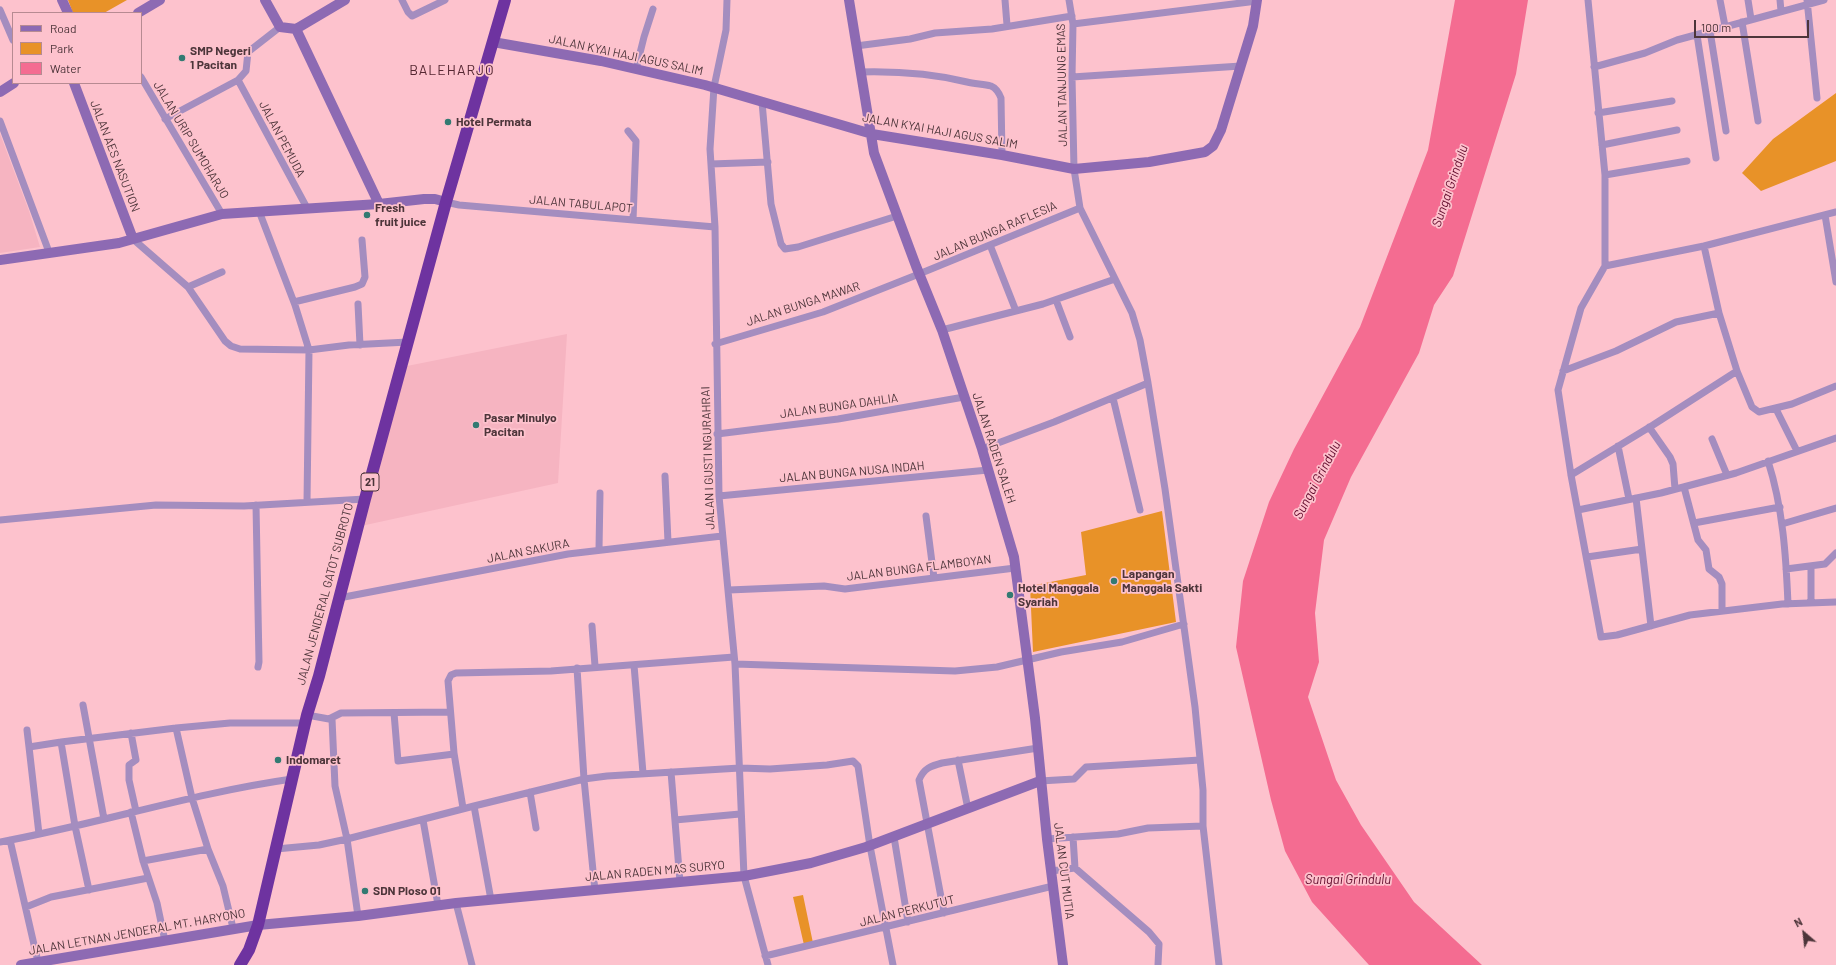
<!DOCTYPE html>
<html>
<head>
<meta charset="utf-8">
<style>
	body { margin:0 }
	#map { position:relative; width:1836px; height:965px; overflow:hidden; background:#fdc2cd; font-family:Barlow,sans-serif }
	canvas { display:block }
	.legend { position:absolute; left:12px; top:12px; width:130px; height:72px; box-sizing:border-box; background:#fdc2cd; border:1px solid #b78a92; margin:0; padding:5px 7px; list-style:none; font-size:12px; color:#4d353a }
	.legend li { display:flex; align-items:center; gap:8px; height:20px }
	.legend b { width:20px; border:1px solid #b78a92 }
	.north { position:absolute; left:1784px; top:913px; width:40px; height:40px; -webkit-text-stroke:3px #fdc2cd; paint-order:stroke; rotate:332deg; font-size:11px; font-weight:700; line-height:16px; text-align:center; color:#4d353a }
	.north::after { content:''; display:block; margin:auto; width:14px; height:18px; background:#4d353a; clip-path:polygon(50% 0,100% 100%,50% 72%,0 100%) }
	.scale { position:absolute; left:1694px; top:20px; width:115px; height:18px; box-sizing:border-box; border:2px solid #4d353a; border-top:0; padding-left:5px; font-size:12px; line-height:14px; white-space:nowrap; color:#4d353a; -webkit-text-stroke:3px #fdc2cd; paint-order:stroke }
</style>
</head>
<body>
<div id="map">
<canvas width="1836" height="965"></canvas>
<ul class="legend">
<li><b style="height:5px;background:#8d6ab3"></b>Road</li>
<li><b style="height:11px;background:#e89228"></b>Park</li>
<li><b style="height:11px;background:#f46c91"></b>Water</li>
</ul>
<div class="north">N</div>
<div class="scale">100 m</div>
</div>
<script>
const ctx = document.querySelector('canvas').getContext('2d');
ctx.lineJoin = 'round';
function fillPath(path, color) { ctx.fillStyle = color; ctx.fill(path, 'evenodd'); }
function stroke(path, color, width, dash) { ctx.strokeStyle = color; ctx.lineWidth = width; ctx.lineCap = dash ? 'butt' : 'round'; ctx.setLineDash(dash || []); ctx.stroke(path); }
function drawText(font, color, halo, rows, align = 'center') {
  ctx.font = font + ' Barlow,sans-serif'; ctx.lineWidth = 3.5; ctx.setLineDash([]); ctx.textBaseline = 'middle'; ctx.strokeStyle = halo; ctx.fillStyle = color; for (const [text, x, y, turn = 0] of rows) {
    ctx.save(); ctx.translate(x, y); ctx.rotate((+turn || 0) * Math.PI / 180); ctx.textAlign = isNaN(turn) ? turn : align; if (halo) ctx.strokeText(text, 0, 0); ctx.fillText(text, 0, 0); ctx.restore();
  }
}
const built = new Path2D(`
	M 0,134 L 29,211 L 40,247 L 0,253 Z
	M 567,334 L 558,483 L 361,526 L 407,366 Z`);
const green = new Path2D(`
	M 68,0 L 127,0 L 104,13 L 73,13 Z
	M 1836,93 L 1836,161 L 1761,191 L 1742,173 L 1773,139 Z
	M 1162,511 L 1176,622 L 1033,652 L 1030,586 L 1086,575 L 1081,532 Z
	M 803,895 L 813,943 L 804,945 L 793,897 Z`);
const water = new Path2D(`
	M 1455,0 L 1528,0 L 1516,74 L 1453,276 L 1434,305 L 1419,353 L 1351,477 L 1324,540 L 1315,613 L 1319,662 L 1308,697 L 1336,780 L 1361,825 L 1414,902 L 1482,965 L 1369,965 L 1312,902 L 1285,851 L 1271,800 L 1236,647 L 1243,581 L 1269,502 L 1294,449 L 1360,327 L 1428,150 Z`);
const street = new Path2D(`
	M 402,0 L 408,12 L 412,16 L 445,0
	M 727,0 L 726,30 L 714,87 L 710,149 L 715,227 L 719,496 L 735,664 L 744,876 L 768,965
	M 1005,0 L 1007,25
	M 1069,0 L 1073,24 L 1072,77 L 1074,169 L 1080,208 L 1132,313 L 1140,340 L 1148,383 L 1165,489 L 1195,707 L 1203,790 L 1203,826 L 1219,965
	M 1588,0 L 1605,175 L 1605,266 L 1581,308 L 1558,390 L 1571,475 L 1601,637 L 1617,635 L 1690,615 L 1782,604 L 1836,602
	M 1720,0 L 1725,26
	M 1748,0 L 1751,19
	M 1780,0 L 1781,11
	M 1807,0 L 1817,98
	M 0,10 L 13,40
	M 1742,22 L 1758,121
	M 1073,24 L 1257,1
	M 1710,31 L 1726,131
	M 1697,35 L 1716,158
	M 856,46 L 910,39 L 935,33 L 992,29 L 1072,16
	M 1594,67 L 1645,53 L 1677,40 L 1824,0
	M 636,69 L 644,37 L 653,9
	M 860,72 C 898,71 930,73 967,82 C 975,84 984,84 991,86 C 996,88 999,93 1001,98 L 1002,155
	M 141,77 L 222,214
	M 1072,77 L 1241,66
	M 238,80 L 307,208
	M 762,102 L 771,204 L 781,244 L 785,249 L 798,247 L 897,216
	M 1598,113 L 1672,101
	M 165,119 L 238,80 L 246,71 L 248,52 L 280,27
	M 0,121 L 49,252
	M 628,131 L 636,141 L 633,220
	M 1602,145 L 1677,130
	M 711,164 L 768,162
	M 1605,175 L 1687,161
	M 446,202 L 459,205 L 715,227
	M 259,211 L 295,305 L 309,350 L 307,502
	M 1825,215 L 1836,282
	M 133,239 L 188,287 L 225,341 L 231,346 L 240,349 L 309,350 L 349,345 L 408,342
	M 990,245 L 1016,311
	M 1605,266 L 1704,246 L 1836,212
	M 188,287 L 222,272
	M 1056,300 L 1070,337
	M 294,302 L 355,287 L 362,284 L 365,277 L 362,240
	M 358,304 L 360,345
	M 942,330 L 1043,304 L 1115,279
	M 715,344 L 823,312 L 919,274 L 1080,208
	M 1563,371 L 1616,351 L 1676,322 L 1719,313
	M 1737,371 L 1752,407 L 1759,412 L 1792,404 L 1836,386
	M 1113,398 L 1140,510
	M 1776,409 L 1797,451
	M 1649,427 L 1670,457 L 1673,464 L 1675,489
	M 717,434 L 838,419 L 964,397
	M 1712,439 L 1727,475
	M 1618,446 L 1629,499
	M 982,449 L 1054,422 L 1148,383
	M 1768,461 C 1783,508 1786,556 1788,604
	M 1571,475 L 1653,425 L 1737,371 L 1719,313 L 1704,246
	M 665,476 L 668,542
	M 1684,487 L 1698,540 L 1706,550 L 1709,569 L 1719,577 L 1722,584 L 1722,611
	M 719,496 L 988,470
	M 1636,498 L 1651,626
	M 256,505 L 259,662 L 258,667
	M 1578,510 L 1661,493 L 1736,473 L 1836,438
	M 926,516 L 934,578
	M 0,520 L 156,505 L 244,506 L 365,499
	M 1694,523 L 1780,507
	M 1782,524 L 1836,508
	M 599,549 L 600,493
	M 1587,557 L 1642,549
	M 1811,566 L 1811,603
	M 1786,569 L 1825,564 L 1836,553
	M 729,590 L 824,586 L 845,589 L 1015,568
	M 339,598 L 568,554 L 722,536
	M 592,626 L 595,666
	M 735,664 L 955,671 L 997,667 L 1061,652 L 1122,642 L 1184,624
	M 634,665 L 643,773
	M 577,668 L 584,779 L 595,891
	M 83,705 L 104,819
	M 394,713 L 398,761 L 454,754
	M 307,715 L 329,719 L 341,713 L 450,712
	M 332,719 L 335,786 L 347,839 L 358,916
	M 176,728 L 192,798 L 208,849 L 223,886 L 233,928
	M 27,730 L 29,747
	M 131,733 L 136,760 L 129,765 L 129,780 L 136,811
	M 958,760 L 968,809
	M 671,772 L 680,882
	M 1040,781 L 1074,779 L 1086,767 L 1200,760
	M 530,792 L 536,828
	M 474,806 L 491,900
	M 463,808 L 454,753 L 448,681 L 451,675 L 456,673 L 551,671 L 734,657
	M 131,812 L 143,861 L 157,903 L 165,941
	M 423,820 L 438,905
	M 675,820 L 740,814
	M 39,834 L 29,747 L 61,742
	M 894,837 L 908,922
	M 1073,837 L 1075,868
	M 1047,839 L 1118,834 L 1148,828 L 1203,826
	M 10,840 L 38,962
	M 0,842 C 98,824 193,793 292,779
	M 276,849 L 319,845 L 347,839 L 474,806 L 584,779 L 607,776 L 740,768 L 770,769 L 827,765 L 853,761 L 858,766 L 870,846 L 893,965
	M 143,861 L 208,849
	M 1051,871 L 1075,868 L 1149,932 L 1159,944 L 1158,965
	M 89,890 L 75,826 L 61,742 L 176,728 L 230,723 L 306,723
	M 456,903 L 472,965
	M 26,907 L 51,897 L 148,878
	M 944,913 L 919,780 C 924,768 931,766 942,763 L 1038,748
	M 765,956 L 1053,886`);
const secondary = new Path2D(`
	M 62,0 L 68,13
	M 265,0 L 280,27 L 296,29 L 345,0
	M 849,0 L 874,153 L 916,266 L 942,330 L 982,449 L 1014,557 L 1035,718 L 1047,839 L 1063,965
	M 138,13 L 160,0
	M 296,29 L 379,204
	M 493,42 L 601,61 L 705,85 L 872,134 L 1002,155 L 1074,169 L 1149,162 L 1205,152 L 1213,146 L 1221,130 L 1253,26 L 1257,0
	M 74,83 L 133,239
	M 0,92 L 14,83
	M 0,260 L 119,243 L 222,214 L 379,204 L 424,199 L 435,199 L 446,202
	M 21,965 L 258,925 L 358,916 L 456,903 L 744,876 L 811,863 L 866,847 L 1040,781`);
const highway = new Path2D(`
	M 240,965 L 249,950 L 258,925 L 307,715 L 319,676 L 365,499 L 446,202 L 505,0`);
const markers = [
	[182,58,4,"#337a72"],
	[448,122,4,"#337a72"],
	[367,215,4,"#337a72"],
	[476,425,4,"#337a72"],
	[1114,581,4,"#337a72"],
	[1010,595,4,"#337a72"],
	[278,760,4,"#337a72"],
	[365,891,4,"#337a72"]
];
const shields = [
	[370,482,18]
];
const shieldNames = [
	["21",370,482]
];
const poiNames = [
	["SMP Negeri",190,51],
	["1 Pacitan",190,65],
	["Hotel Permata",456,122],
	["Fresh",375,208],
	["fruit juice",375,222],
	["Pasar Minulyo",484,418],
	["Pacitan",484,432],
	["Lapangan",1122,574],
	["Manggala Sakti",1122,588],
	["Hotel Manggala",1018,588],
	["Syariah",1018,602],
	["Indomaret",286,760],
	["SDN Ploso 01",373,891]
];
const streetNames = [
	["JALAN KYAI HAJI AGUS SALIM",626,55,12],
	["JALAN TANJUNG EMAS",1062,85,-91],
	["JALAN KYAI HAJI AGUS SALIM",940,131,10],
	["JALAN PEMUDA",282,139,62],
	["JALAN URIP SUMOHARJO",191,140,59],
	["JALAN AES NASUTION",115,156,69],
	["JALAN TABULAPOT",581,204,5],
	["JALAN BUNGA RAFLESIA",995,231,-23],
	["JALAN BUNGA MAWAR",803,304,-18],
	["JALAN BUNGA DAHLIA",839,406,-8],
	["JALAN RADEN SALEH",994,448,72],
	["JALAN I GUSTI NGURAHRAI",708,458,-92],
	["JALAN BUNGA NUSA INDAH",852,472,-5],
	["JALAN SAKURA",528,551,-11],
	["JALAN BUNGA FLAMBOYAN",919,568,-7],
	["JALAN JENDERAL GATOT SUBROTO",325,594,-75],
	["JALAN RADEN MAS SURYO",655,871,-5],
	["JALAN CUT MUTIA",1064,871,83],
	["JALAN PERKUTUT",907,911,-14],
	["JALAN LETNAN JENDERAL MT. HARYONO",137,932,-10]
];
const waterNames = [
	["Sungai Grindulu",1450,186,-71],
	["Sungai Grindulu",1317,480,-62],
	["Sungai Grindulu",1348,880]
];
const quarterNames = [
	["BALEHARJO",452,70]
];
fillPath(built, '#f6b4c1');
fillPath(green, '#e89228');
fillPath(water, '#f46c91');
stroke(street, '#a48dbf', 7);
stroke(secondary, '#8d6ab3', 10);
stroke(highway, '#6e33a0', 12);
for (const [x, y, r, color] of markers) { const dot = new Path2D(); dot.arc(x, y, r, 0, 2 * Math.PI); ctx.fillStyle = color; ctx.fill(dot); stroke(dot, '#fdc2cd', 1.5); }
for (const [x, y, w] of shields) { const box = new Path2D(); box.roundRect(x - w / 2, y - 9, w, 18, 3); ctx.fillStyle = '#fdc2cd'; ctx.fill(box); stroke(box, '#4d353a', 1); }
drawText('bold 11px', '#4d353a', null, shieldNames);
drawText('bold 12px', '#4d353a', '#fdc2cd', poiNames, 'left');
drawText('12px', '#4d353a', '#fdc2cd', streetNames);
drawText('italic 13px', '#610a2b', '#fdc2cd', waterNames);
ctx.letterSpacing = '1px';
drawText('14px', '#552732', '#fdc2cd', quarterNames);
ctx.letterSpacing = '0px';
</script>
</body>
</html>
